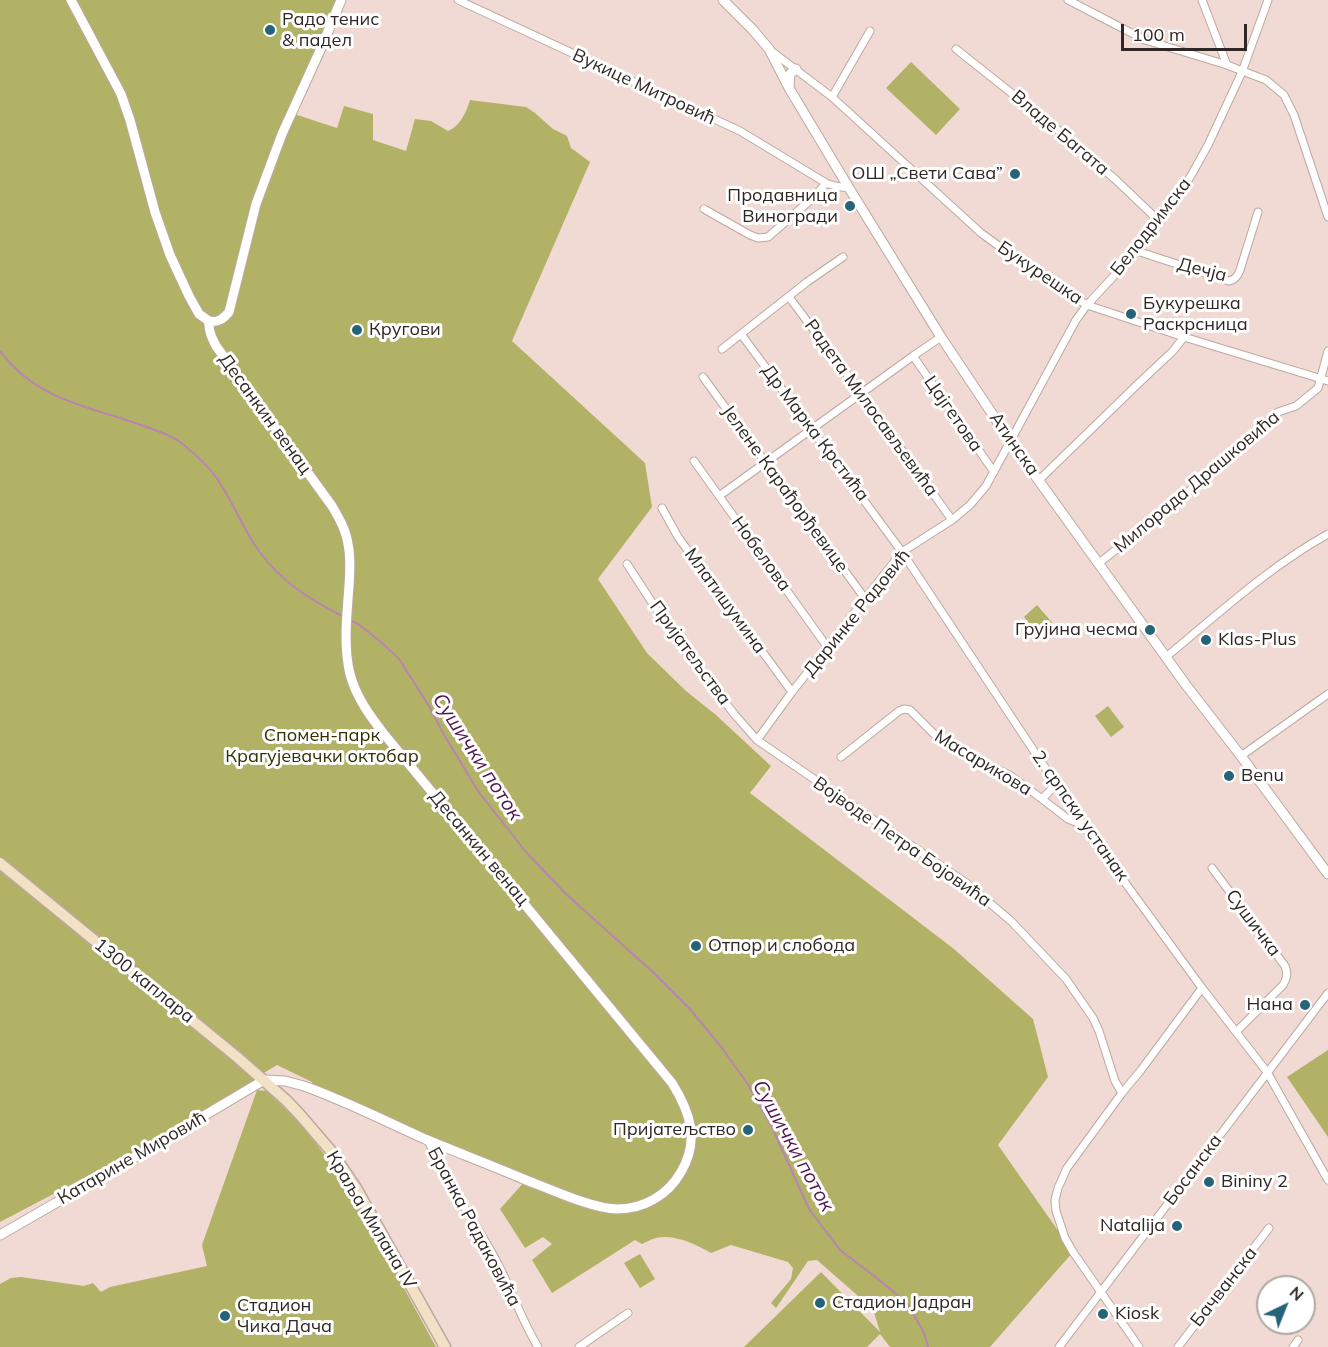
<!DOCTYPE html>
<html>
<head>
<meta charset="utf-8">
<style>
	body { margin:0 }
	#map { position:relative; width:1328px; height:1347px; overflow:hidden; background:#f1dad3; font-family:Mulish,sans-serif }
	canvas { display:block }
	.north { position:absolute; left:1256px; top:1275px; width:60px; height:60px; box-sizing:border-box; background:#fff; border:2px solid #aca9a7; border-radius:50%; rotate:43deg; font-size:16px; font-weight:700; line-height:24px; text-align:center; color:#2f2724 }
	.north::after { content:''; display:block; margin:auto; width:21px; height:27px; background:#256379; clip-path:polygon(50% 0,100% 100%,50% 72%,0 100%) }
	.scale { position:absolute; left:1121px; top:24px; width:126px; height:27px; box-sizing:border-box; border:3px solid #2f2724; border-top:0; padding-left:8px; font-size:18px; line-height:21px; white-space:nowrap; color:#2f2724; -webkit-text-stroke:4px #fff; paint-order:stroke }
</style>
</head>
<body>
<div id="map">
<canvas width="1328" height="1347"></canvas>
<div class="north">N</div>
<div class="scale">100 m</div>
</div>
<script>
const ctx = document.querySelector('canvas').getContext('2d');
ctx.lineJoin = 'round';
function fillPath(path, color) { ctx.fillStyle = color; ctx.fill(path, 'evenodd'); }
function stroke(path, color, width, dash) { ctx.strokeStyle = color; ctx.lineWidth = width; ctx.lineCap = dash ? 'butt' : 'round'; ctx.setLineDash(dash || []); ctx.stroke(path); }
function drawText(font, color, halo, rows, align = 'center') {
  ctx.font = font + ' Mulish,sans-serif'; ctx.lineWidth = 6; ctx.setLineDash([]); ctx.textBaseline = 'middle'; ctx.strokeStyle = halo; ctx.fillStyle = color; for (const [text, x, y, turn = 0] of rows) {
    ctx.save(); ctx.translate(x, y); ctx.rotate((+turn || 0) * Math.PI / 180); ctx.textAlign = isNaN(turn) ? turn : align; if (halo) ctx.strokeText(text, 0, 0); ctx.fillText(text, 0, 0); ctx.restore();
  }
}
const green = new Path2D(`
	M 0,0 L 336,0 L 288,112 L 337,128 L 344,106 L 373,114 L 373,140 L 406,151 L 415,119 L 431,121 L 448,131 C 460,126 466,113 470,100 L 526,107 L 535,113 L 553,129 L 567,136 L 571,148 L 590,162 L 512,341 L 645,463 L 652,507 L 598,579 L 647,653 L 686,691 L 716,715 L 771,766 L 750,793 L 954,949 L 1033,1019 L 1048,1077 L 998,1145 L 1073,1252 L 990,1347 L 890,1347 L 880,1334 L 867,1347 L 744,1347 L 821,1272 L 880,1332 L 873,1309 L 817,1260 L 808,1261 L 776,1308 L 771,1303 L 791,1279 L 793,1268 L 788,1262 L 731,1245 L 711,1253 C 695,1244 674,1234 656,1238 C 651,1239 647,1242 642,1244 L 635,1240 L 552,1293 L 532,1260 L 552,1244 L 543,1237 L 525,1248 L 500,1209 L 526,1180 L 314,1089 L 312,1082 L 277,1065 L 257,1077 L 265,1083 L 0,1222 Z
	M 911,62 L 960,109 L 936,135 L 886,88 Z
	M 1037,605 L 1056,627 L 1042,639 L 1024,617 Z
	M 1108,706 L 1124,727 L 1111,737 L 1095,716 Z
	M 1328,1050 L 1328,1137 L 1287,1077 Z
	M 257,1090 L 267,1091 L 302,1125 L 337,1171 L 369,1224 L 436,1347 L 0,1347 L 0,1284 L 11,1278 L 21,1277 L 84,1286 L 93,1283 L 101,1292 L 110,1287 L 207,1266 L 202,1245 Z
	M 640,1254 L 655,1279 L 640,1288 L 624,1263 Z`);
const stream = new Path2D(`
	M 0,351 C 37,400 84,405 138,424 C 151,429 168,433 180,442 C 194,453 208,465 218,480 C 233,502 243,529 259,551 C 281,582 311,600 344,617
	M 349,620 L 358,624 L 380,641 L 399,659 L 429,706 L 443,733 L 478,791 L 525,851 L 566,894 L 655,974 L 689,1008 L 722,1048 L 749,1086 L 771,1125 L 809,1209 L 840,1250 L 878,1279 L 907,1303 L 924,1333 L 928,1347`);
const minor = new Path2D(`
	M 458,0 L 740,131 L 826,183 L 835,186 L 849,188
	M 1068,0 L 1145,40 L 1227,65
	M 1202,0 L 1227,65 L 1266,80 L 1284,95 L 1294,115 L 1328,217
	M 956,49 L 1063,134 L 1116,180 L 1160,222
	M 770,50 L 832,97 L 981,233 L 1033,271 L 1087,305 L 1184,337 L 1328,381
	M 832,97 L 870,31
	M 704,209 L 750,235 L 758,238 L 768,237 L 814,197 L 826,183
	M 1137,251 L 1229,281 C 1235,280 1238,276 1240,270 L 1258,212
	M 789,297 L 861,393 L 952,520
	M 741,334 L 807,282 L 843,257
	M 722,349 L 741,334 L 902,552 L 1083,825 L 1202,988 L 1267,1072 L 1328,1180
	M 913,356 L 994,472
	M 703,377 L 866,600
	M 694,461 L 828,648
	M 1039,480 L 1141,381 L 1173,351 L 1184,337
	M 719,496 L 913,356 L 941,337
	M 662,508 L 678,537 L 792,692
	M 1099,563 L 1179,500 L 1278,412 L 1296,406 L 1318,388 L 1328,351
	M 627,564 L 675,638 L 735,715 L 757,740 L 966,883 L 1011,921 L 1066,979 L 1093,1018 L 1099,1031 L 1115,1081 L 1122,1093 L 1067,1168 L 1058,1188 L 1055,1200 L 1056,1211 L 1065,1238 L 1073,1252 L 1139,1347
	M 1166,657 C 1217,615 1270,566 1328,534
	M 757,740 L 792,692 L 902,552 L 952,520 L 970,505 L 986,486 L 1076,320 L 1087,305 L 1137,251 L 1178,197 L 1193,172 L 1208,145 L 1242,72 L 1268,0
	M 1241,756 L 1328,694
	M 841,757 L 899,711 L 904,709 L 910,710 L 940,740 L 1011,776 L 1042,799 L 1057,783
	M 1042,799 L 1068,819 L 1083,825
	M 1212,868 L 1285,966 C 1288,973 1287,978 1283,985 L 1236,1032
	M 1122,1093 L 1141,1070 L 1202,988
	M 428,1140 C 446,1183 476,1222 498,1264 C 512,1291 522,1321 538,1347
	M 579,1347 L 628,1313
	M 1059,1347 L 1328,993
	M 1178,1347 L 1269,1228
	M 1293,1347 L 1298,1340`);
const tertiary = new Path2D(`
	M 71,0 L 121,94 L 130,120 L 155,212 L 170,255 L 189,296 L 199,314 L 209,321
	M 723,0 L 753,30 L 769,49 L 789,88 L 849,188 L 941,337 L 1011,442 L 1186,685 L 1241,756 L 1328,874
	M 789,88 L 790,74 L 796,69
	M 209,321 C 218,323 223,319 229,312 L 256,204 L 282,134 L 322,46 L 341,0
	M 0,1235 L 118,1167 L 264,1080 L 285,1081 L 304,1086 C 346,1101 385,1121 425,1139 C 459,1153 493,1166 526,1180 C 550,1189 593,1209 617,1209 C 644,1209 668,1195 681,1172 C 700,1140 690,1112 672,1083 L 384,734 C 370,716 356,697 350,674 C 343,646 347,614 349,586 C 350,572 351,558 348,544 C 346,530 339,518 332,506 L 216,346 C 212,338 208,330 209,321`);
const secondary = new Path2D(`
	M 0,863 L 237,1057 L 287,1101 L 301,1116 L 331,1151 L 356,1188 L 445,1347`);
const markers = [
	[270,30,6,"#256379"],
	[1015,174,6,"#256379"],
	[850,206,6,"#256379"],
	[1131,314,6,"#256379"],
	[357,330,6,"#256379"],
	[1150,630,6,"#256379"],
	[1206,640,6,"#256379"],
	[1229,776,6,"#256379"],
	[696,946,6,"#256379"],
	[1305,1005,6,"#256379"],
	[748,1130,6,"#256379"],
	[1209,1182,6,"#256379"],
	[1177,1226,6,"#256379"],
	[820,1303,6,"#256379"],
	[1103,1314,6,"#256379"],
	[225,1316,6,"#256379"]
];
const poiNames = [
	["Радо тенис",282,20],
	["& падел",282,41],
	["ОШ „Свети Сава”",1003,174,"right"],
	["Продавница",838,196,"right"],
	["Виногради",838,217,"right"],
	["Букурешка",1143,304],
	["Раскрсница",1143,325],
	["Кругови",369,330],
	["Грујина чесма",1138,630,"right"],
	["Klas-Plus",1218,640],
	["Benu",1241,776],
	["Отпор и слобода",708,946],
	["Нана",1293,1005,"right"],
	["Пријатељство",736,1130,"right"],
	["Bininy 2",1221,1182],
	["Natalija",1165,1226,"right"],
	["Стадион Јадран",832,1303],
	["Стадион",237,1306],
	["Чика Дача",237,1327],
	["Kiosk",1115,1314]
];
const streetNames = [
	["Вукице Митровић",644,87,25],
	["Владе Багата",1060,133,40],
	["Белодримска",1151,227,-52],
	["Дечја",1202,270,14],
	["Букурешка",1040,273,34],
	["Радета Милосављевића",871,408,54],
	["Десанкин венац",265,414,54],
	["Цајгетова",953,414,55],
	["Др Марка Крстића",815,433,53],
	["Атинска",1014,444,55],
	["Милорада Драшковића",1197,482,-40],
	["Јелене Карађорђевице",785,489,54],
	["Нобелова",761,554,54],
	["Млатишумина",725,601,54],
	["Даринке Радовић",857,613,-51],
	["Пријатељства",690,653,54],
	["Масарикова",983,763,31],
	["2. српски устанак",1080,816,55],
	["Војводе Петра Бојовића",902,842,35],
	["Десанкин венац",479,848,50],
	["Сушичка",1253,923,53],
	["1300 каплара",144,981,39],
	["Катарине Мировић",132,1158,-30],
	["Босанска",1193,1170,-53],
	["Краља Милана IV",371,1220,59],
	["Бранка Радаковића",474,1227,62],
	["Бачванска",1224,1287,-52]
];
const parkNames = [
	["Спомен-парк",322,736],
	["Крагујевачки октобар",322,757]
];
const waterNames = [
	["Сушички поток",477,757,57],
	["Сушички поток",793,1146,61]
];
fillPath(green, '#b1b266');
stroke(stream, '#ba83b1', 2);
stroke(minor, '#bda8a1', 9);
stroke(tertiary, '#bda8a1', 11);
stroke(secondary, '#bda8a1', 13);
stroke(minor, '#fff', 7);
stroke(tertiary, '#fff', 9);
stroke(secondary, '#f3e1c6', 10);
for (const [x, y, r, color] of markers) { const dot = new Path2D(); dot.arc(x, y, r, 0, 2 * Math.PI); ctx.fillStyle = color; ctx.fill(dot); stroke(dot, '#fff', 2); }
drawText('18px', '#2f2724', '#fff', poiNames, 'left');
drawText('18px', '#2f2724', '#fff', streetNames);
drawText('18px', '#303004', '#fff', parkNames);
drawText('italic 20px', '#541452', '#fff', waterNames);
</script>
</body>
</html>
